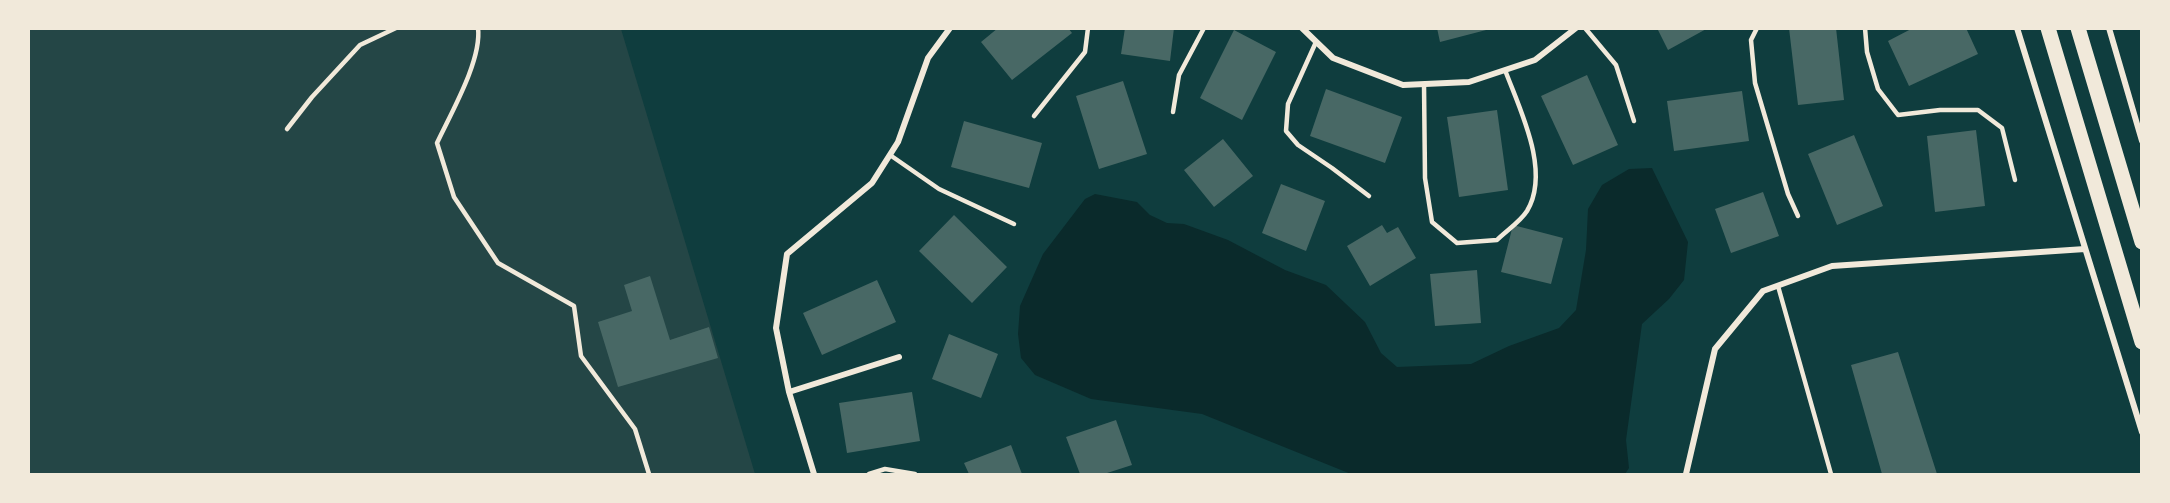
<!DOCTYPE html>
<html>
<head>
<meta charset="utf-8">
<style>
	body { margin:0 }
	#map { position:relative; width:2170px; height:503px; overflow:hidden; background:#0f3d3e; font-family:"PT Sans Narrow",sans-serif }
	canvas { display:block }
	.frame { position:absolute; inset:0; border:30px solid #f1e9da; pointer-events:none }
</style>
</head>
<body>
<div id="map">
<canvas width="2170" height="503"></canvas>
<div class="frame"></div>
</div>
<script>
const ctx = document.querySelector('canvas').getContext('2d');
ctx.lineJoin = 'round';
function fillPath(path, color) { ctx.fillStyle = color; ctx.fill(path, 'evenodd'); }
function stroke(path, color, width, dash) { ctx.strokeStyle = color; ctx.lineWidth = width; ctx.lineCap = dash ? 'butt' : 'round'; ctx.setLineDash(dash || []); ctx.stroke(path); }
const green = new Path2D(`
	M 28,29 L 621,29 L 755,474 L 29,474 Z`);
const water = new Path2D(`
	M 1652,168 L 1688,242 L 1684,280 L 1669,299 L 1642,324 L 1626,440 L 1629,468 L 1625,474 L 1351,474 L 1202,414 L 1091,399 L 1035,375 L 1021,358 L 1018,334 L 1020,306 L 1043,254 L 1085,199 L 1095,194 L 1137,202 L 1150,215 L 1167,223 L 1184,224 L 1228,240 L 1285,270 L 1326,285 L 1365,322 L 1381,353 L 1397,367 L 1471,364 L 1509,346 L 1559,328 L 1576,310 L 1586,250 L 1588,209 L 1602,185 L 1629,169 Z`);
const building = new Path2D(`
	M 998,28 L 1068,28 L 1072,33 L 1012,80 L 981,42 Z
	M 1125,28 L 1174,28 L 1170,61 L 1121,54 Z
	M 1437,28 L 1489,28 L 1490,29 L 1440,42 Z
	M 1657,28 L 1708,28 L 1668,50 Z
	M 1789,28 L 1836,28 L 1844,100 L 1798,105 Z
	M 1913,28 L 1966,28 L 1978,54 L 1909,86 L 1888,41 Z
	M 1234,30 L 1276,52 L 1242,120 L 1200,98 Z
	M 1587,75 L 1618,145 L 1573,165 L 1541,96 Z
	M 1123,81 L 1147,154 L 1099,169 L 1076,96 Z
	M 1326,89 L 1402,117 L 1385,163 L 1310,136 Z
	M 1742,91 L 1749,141 L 1674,151 L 1667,101 Z
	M 1497,110 L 1508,190 L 1459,197 L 1447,117 Z
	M 964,121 L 1042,143 L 1029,188 L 951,167 Z
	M 1976,130 L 1985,206 L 1935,212 L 1927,136 Z
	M 1854,135 L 1883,206 L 1837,225 L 1808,154 Z
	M 1223,139 L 1253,176 L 1214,207 L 1184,170 Z
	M 1281,184 L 1325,201 L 1306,251 L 1262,233 Z
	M 1763,192 L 1779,236 L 1731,253 L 1715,209 Z
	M 954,215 L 1007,267 L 972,303 L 919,251 Z
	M 1382,225 L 1387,233 L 1398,227 L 1416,258 L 1370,286 L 1347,246 Z
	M 1513,225 L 1563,238 L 1551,284 L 1501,272 Z
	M 1477,270 L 1481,323 L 1435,326 L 1430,274 Z
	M 650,276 L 670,340 L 709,327 L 718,358 L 618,387 L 598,322 L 632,311 L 624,285 Z
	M 877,280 L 896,322 L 822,355 L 803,313 Z
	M 949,334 L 998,354 L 981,398 L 932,379 Z
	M 1898,352 L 1937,474 L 1882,474 L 1851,365 Z
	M 912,392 L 920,441 L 847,453 L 839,403 Z
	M 1116,420 L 1132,465 L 1104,474 L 1080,474 L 1066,437 Z
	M 1011,445 L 1022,474 L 969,474 L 964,463 Z`);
const service = new Path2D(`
	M 478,28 C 482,60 451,113 437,143 L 454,197 L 498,263 L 574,306 L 581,356 L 635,429 L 649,474
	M 1585,28 L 1616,65 L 1634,121
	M 1757,28 L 1751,40 L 1755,83 L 1788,194 L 1798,216
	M 1865,28 L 1867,52 L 1878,89 L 1898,115 L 1940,110 L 1978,110 L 2002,128 L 2015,180
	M 1316,42 L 1288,104 L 1286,131 L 1298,145 L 1332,168 L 1369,196
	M 1424,84 L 1425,178 L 1432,222 L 1457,243 L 1497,240 C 1506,231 1520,222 1527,211 C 1551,171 1520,110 1505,70
	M 1173,112 L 1179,75 L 1204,28
	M 1034,116 L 1085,52 L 1088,28
	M 287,129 L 312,97 L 360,45 L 396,28
	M 890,155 L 939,189 L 1014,224
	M 1778,286 L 1831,474
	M 869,474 L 885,469 L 915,474`);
const minor = new Path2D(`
	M 1302,28 L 1333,58 L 1403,85 L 1469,82 L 1535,60 L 1576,28
	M 2017,28 L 2142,432
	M 2109,28 L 2142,141
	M 789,392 L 899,357
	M 814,474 L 789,392 L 776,328 L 787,254 L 872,183 L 898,142 L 928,58 L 950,28
	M 1686,474 L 1715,349 L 1763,291 L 1832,266 L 2085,249`);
const primary = new Path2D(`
	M 2048,28 L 2142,342
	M 2078,28 L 2142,242`);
fillPath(green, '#244646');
fillPath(water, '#0a2a2b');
fillPath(building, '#486865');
stroke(service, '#f1e9da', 4.5);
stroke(minor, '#f1e9da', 6);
stroke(primary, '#f1e9da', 15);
</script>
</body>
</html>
